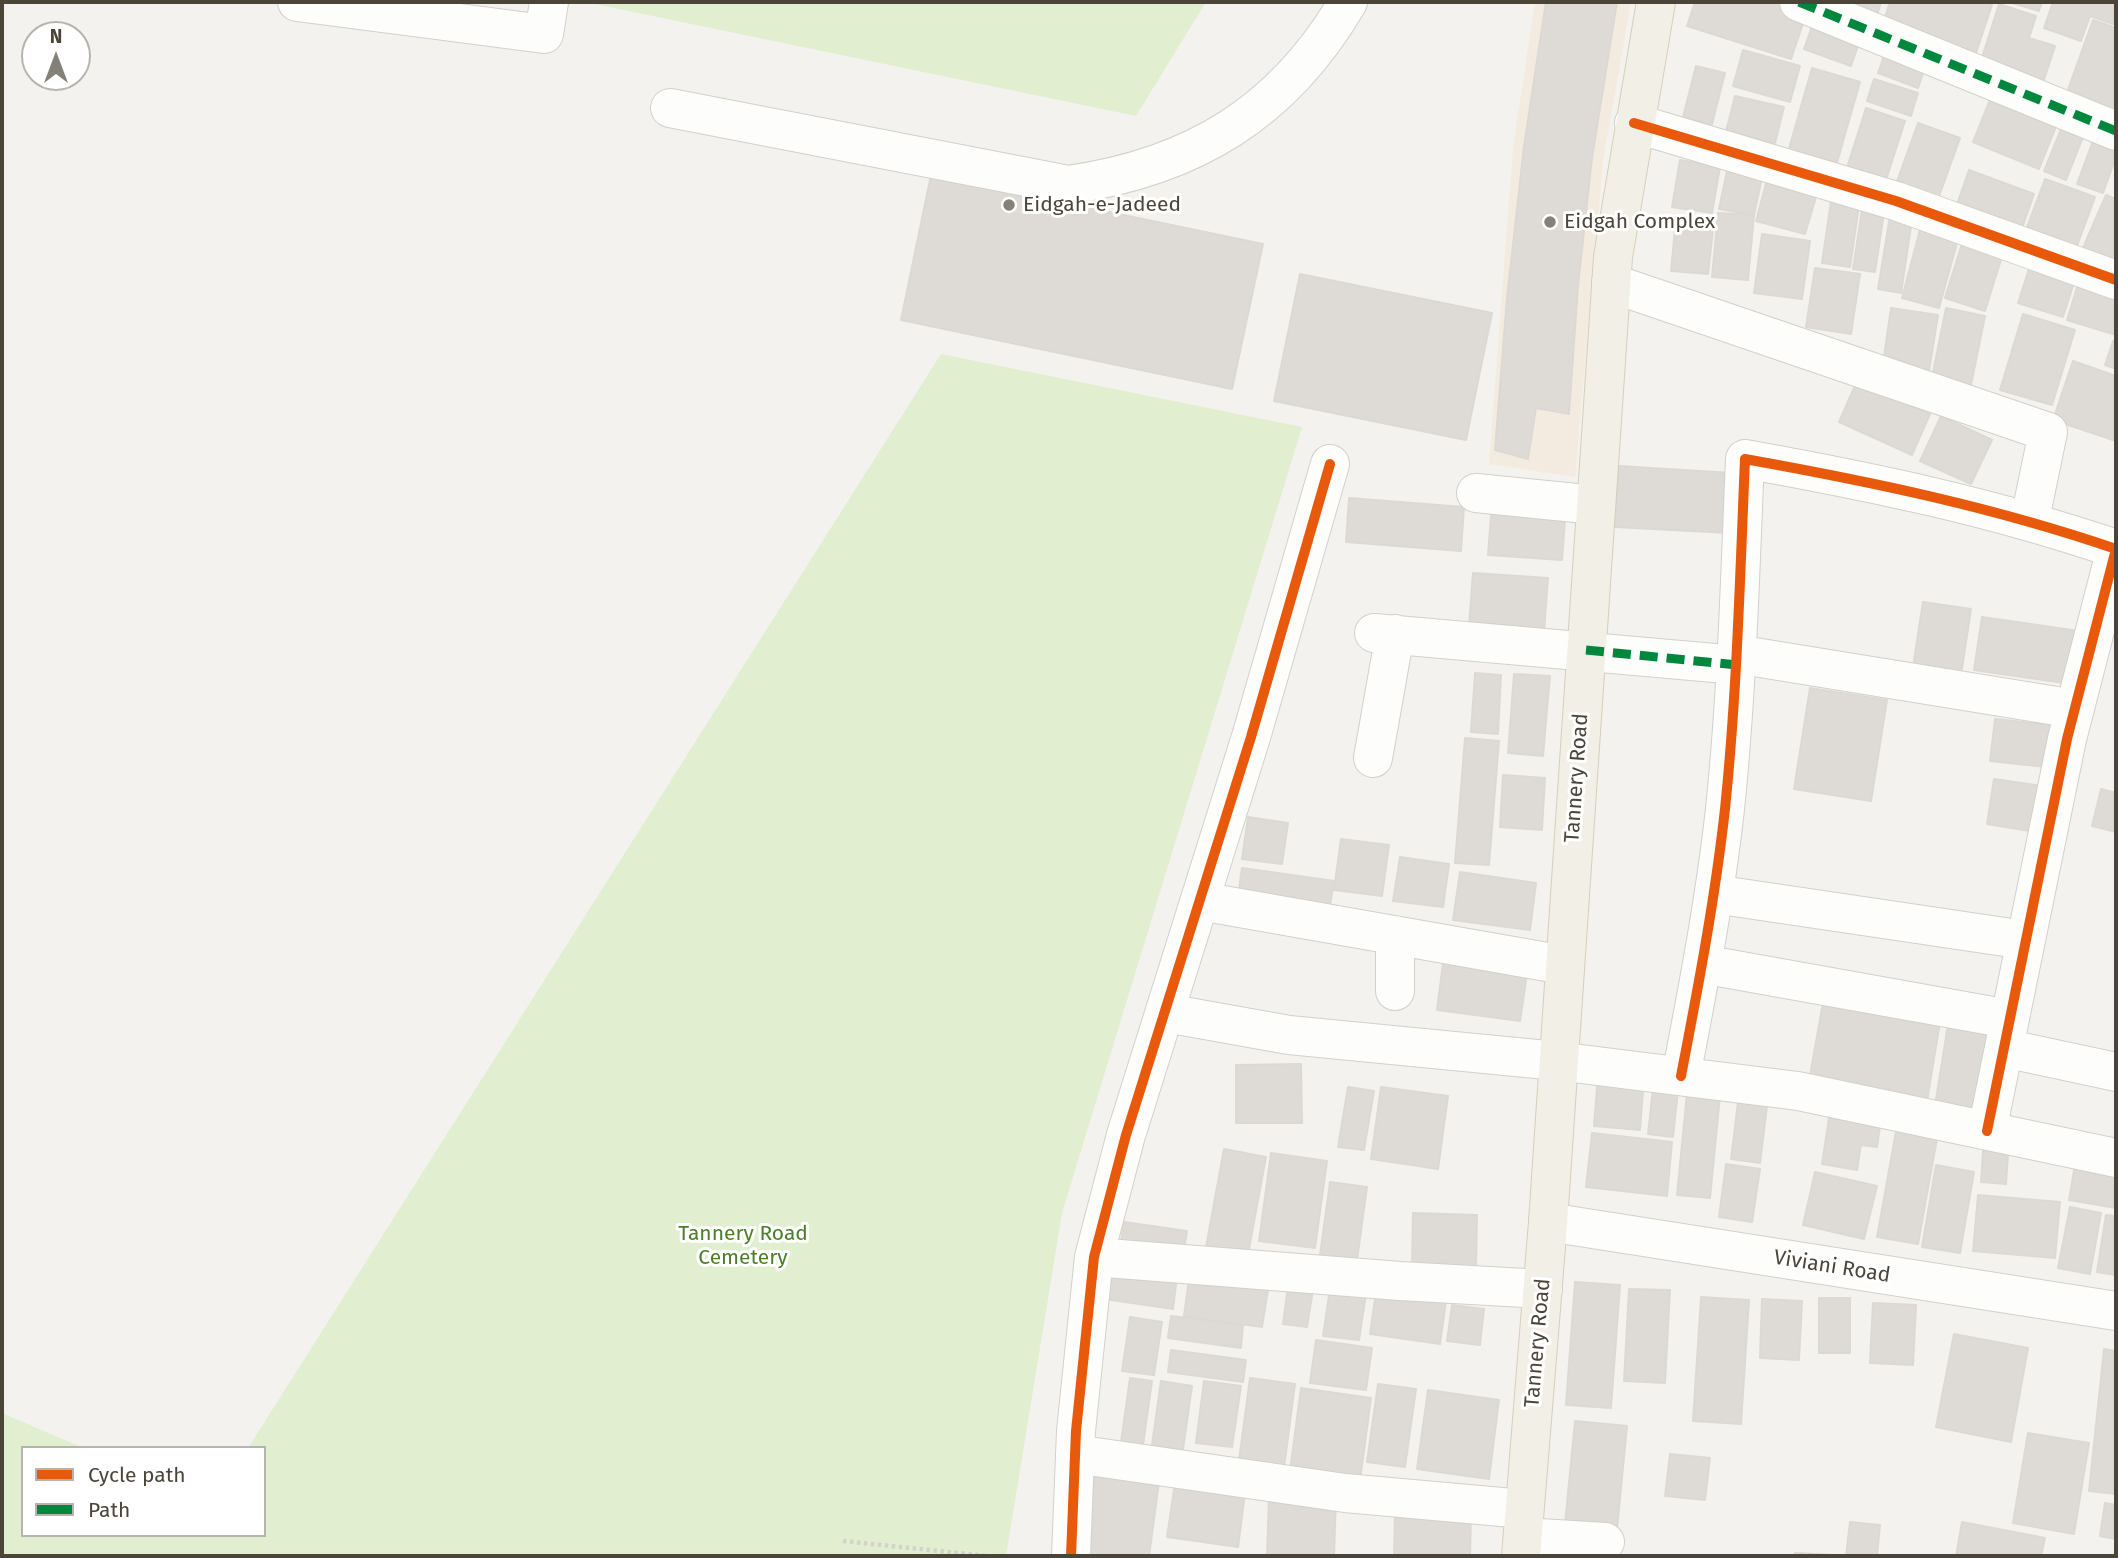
<!DOCTYPE html>
<html>
<head>
<meta charset="utf-8">
<style>
	body { margin:0 }
	#map { position:relative; width:2118px; height:1558px; overflow:hidden; background:#f4f2ee; font-family:"Fira Sans",sans-serif }
	canvas { display:block }
	.frame { position:absolute; inset:0; border:4px solid #4b4439; pointer-events:none }
	.legend { position:absolute; left:21px; top:1446px; width:245px; height:91px; box-sizing:border-box; background:#fff; border:2px solid #b7b4b0; margin:0; padding:9px 12px; list-style:none; font-size:21px; color:#4b4439 }
	.legend li { display:flex; align-items:center; gap:14px; height:35px }
	.legend b { width:35px; border:2px solid #b7b4b0 }
	.north { position:absolute; left:21px; top:21px; width:70px; height:70px; box-sizing:border-box; background:#fff; border:2px solid #b7b4b0; border-radius:50%; rotate:0deg; font-size:19px; font-weight:700; line-height:28px; text-align:center; color:#4b4439 }
	.north::after { content:''; display:block; margin:auto; width:24px; height:32px; background:#868178; clip-path:polygon(50% 0,100% 100%,50% 72%,0 100%) }
</style>
</head>
<body>
<div id="map">
<canvas width="2118" height="1558"></canvas>
<div class="frame"></div>
<ul class="legend">
<li><b style="height:9px;background:#e8590c"></b>Cycle path</li>
<li><b style="height:9px;background:#00873e"></b>Path</li>
</ul>
<div class="north">N</div>
</div>
<script>
const ctx = document.querySelector('canvas').getContext('2d');
ctx.lineJoin = 'round';
function fillPath(path, color) { ctx.fillStyle = color; ctx.fill(path, 'evenodd'); }
function stroke(path, color, width, dash) { ctx.strokeStyle = color; ctx.lineWidth = width; ctx.lineCap = dash ? 'butt' : 'round'; ctx.setLineDash(dash || []); ctx.stroke(path); }
function drawText(font, color, halo, rows, align = 'center') {
  ctx.font = font + ' "Fira Sans",sans-serif'; ctx.lineWidth = 6; ctx.setLineDash([]); ctx.textBaseline = 'middle'; ctx.strokeStyle = halo; ctx.fillStyle = color; for (const [text, x, y, turn = 0] of rows) {
    ctx.save(); ctx.translate(x, y); ctx.rotate((+turn || 0) * Math.PI / 180); ctx.textAlign = isNaN(turn) ? turn : align; if (halo) ctx.strokeText(text, 0, 0); ctx.fillText(text, 0, 0); ctx.restore();
  }
}
const commercial = new Path2D(`
	M 1535,2 L 1631,2 L 1603,161 L 1575,477 L 1489,464 L 1513,148 Z`);
const green = new Path2D(`
	M 585,2 L 1206,2 L 1136,116 Z
	M 941,354 L 1302,427 L 1062,1213 L 1006,1556 L 2,1556 L 2,1413 L 83,1448 L 23,1448 L 23,1535 L 264,1535 L 264,1448 L 248,1448 Z`);
const building = new Path2D(`
	M 1546,2 L 1617,2 L 1592,158 L 1578,286 L 1569,414 L 1536,408 L 1528,459 L 1495,450 L 1507,298 L 1524,146 Z
	M 1695,2 L 1784,2 L 1808,9 L 1791,59 L 1687,26 Z
	M 1853,2 L 1881,2 L 1875,22 L 1849,14 Z
	M 1890,2 L 1983,2 L 1992,5 L 1976,53 L 1883,23 Z
	M 2009,2 L 2042,2 L 2039,11 Z
	M 2053,2 L 2116,2 L 2116,25 L 2090,16 L 2081,41 L 2044,28 Z
	M 1999,4 L 2036,16 L 2029,38 L 2055,46 L 2041,89 L 1978,70 Z
	M 1816,15 L 1863,31 L 1851,66 L 1804,49 Z
	M 2093,20 L 2116,28 L 2116,128 L 2061,109 Z
	M 1887,47 L 1927,62 L 1918,88 L 1878,73 Z
	M 1743,50 L 1800,66 L 1790,102 L 1733,86 Z
	M 1696,66 L 1725,73 L 1712,124 L 1683,117 Z
	M 1812,68 L 1860,82 L 1836,166 L 1788,152 Z
	M 1874,79 L 1918,93 L 1911,116 L 1867,101 Z
	M 1995,87 L 2061,114 L 2039,169 L 1973,142 Z
	M 1735,96 L 1784,107 L 1775,143 L 1726,132 Z
	M 1866,108 L 1905,121 L 1885,183 L 1846,171 Z
	M 2065,119 L 2087,127 L 2066,180 L 2044,171 Z
	M 1918,123 L 1960,138 L 1937,202 L 1895,187 Z
	M 2097,130 L 2116,137 L 2116,157 L 2103,193 L 2077,184 Z
	M 1680,160 L 1720,167 L 1712,213 L 1672,207 Z
	M 1728,166 L 1763,173 L 1754,215 L 1719,209 Z
	M 1969,170 L 2034,194 L 2020,234 L 1955,210 Z
	M 931,175 L 1263,244 L 1232,389 L 901,320 Z
	M 1768,176 L 1818,190 L 1805,234 L 1756,221 Z
	M 2045,179 L 2095,197 L 2074,254 L 2024,235 Z
	M 1832,195 L 1860,199 L 1850,267 L 1822,263 Z
	M 2106,195 L 2116,199 L 2116,253 L 2109,269 L 2079,257 Z
	M 1863,203 L 1885,206 L 1875,272 L 1853,269 Z
	M 1891,210 L 1913,213 L 1901,293 L 1878,289 Z
	M 1718,213 L 1754,215 L 1748,280 L 1712,277 Z
	M 1676,218 L 1714,222 L 1708,274 L 1671,271 Z
	M 1922,222 L 1960,232 L 1939,308 L 1902,298 Z
	M 1762,234 L 1810,241 L 1802,299 L 1754,293 Z
	M 1964,237 L 2004,250 L 1985,311 L 1945,298 Z
	M 2034,253 L 2079,267 L 2063,317 L 2018,303 Z
	M 1815,268 L 1860,274 L 1851,334 L 1806,327 Z
	M 2082,271 L 2116,282 L 2116,335 L 2067,320 Z
	M 1300,274 L 1492,313 L 1466,440 L 1274,401 Z
	M 1891,308 L 1938,315 L 1929,371 L 1883,364 Z
	M 1946,308 L 1985,316 L 1971,385 L 1932,377 Z
	M 2023,314 L 2075,330 L 2052,405 L 2000,390 Z
	M 2113,341 L 2116,342 L 2116,369 L 2105,365 Z
	M 2073,361 L 2116,376 L 2116,441 L 2053,420 Z
	M 1857,381 L 1930,414 L 1912,455 L 1839,422 Z
	M 1941,416 L 1992,440 L 1971,484 L 1920,461 Z
	M 1619,466 L 1732,473 L 1728,533 L 1615,527 Z
	M 1349,498 L 1464,507 L 1461,551 L 1346,542 Z
	M 1492,502 L 1566,508 L 1562,560 L 1488,555 Z
	M 1473,573 L 1548,578 L 1544,632 L 1469,626 Z
	M 1923,602 L 1971,609 L 1961,675 L 1913,667 Z
	M 1982,617 L 2079,631 L 2071,684 L 1974,670 Z
	M 1475,673 L 1501,675 L 1498,734 L 1471,732 Z
	M 1514,674 L 1550,676 L 1543,756 L 1508,753 Z
	M 1810,688 L 1887,700 L 1871,801 L 1794,789 Z
	M 1995,719 L 2060,726 L 2055,768 L 1990,761 Z
	M 1465,738 L 1499,741 L 1489,865 L 1455,863 Z
	M 1503,775 L 1545,778 L 1542,830 L 1500,827 Z
	M 1994,779 L 2049,787 L 2042,833 L 1987,824 Z
	M 2101,789 L 2116,793 L 2116,832 L 2092,826 Z
	M 1248,817 L 1288,823 L 1282,864 L 1242,859 Z
	M 1341,839 L 1389,845 L 1382,896 L 1334,890 Z
	M 1400,857 L 1449,864 L 1443,907 L 1393,901 Z
	M 1242,868 L 1334,881 L 1328,917 L 1237,904 Z
	M 1460,872 L 1536,883 L 1530,930 L 1453,920 Z
	M 1445,948 L 1529,960 L 1520,1021 L 1437,1010 Z
	M 1824,997 L 1941,1016 L 1926,1107 L 1808,1087 Z
	M 1950,1012 L 1999,1020 L 1983,1119 L 1934,1112 Z
	M 1301,1064 L 1302,1123 L 1236,1123 L 1236,1065 Z
	M 1598,1075 L 1644,1078 L 1640,1130 L 1594,1126 Z
	M 1654,1079 L 1679,1082 L 1673,1137 L 1648,1134 Z
	M 1348,1087 L 1374,1091 L 1364,1150 L 1338,1147 Z
	M 1381,1087 L 1448,1096 L 1438,1169 L 1371,1159 Z
	M 1687,1093 L 1720,1096 L 1710,1198 L 1677,1195 Z
	M 1739,1094 L 1768,1098 L 1760,1163 L 1731,1159 Z
	M 1829,1118 L 1880,1126 L 1877,1147 L 1861,1145 L 1857,1170 L 1822,1164 Z
	M 1897,1126 L 1938,1133 L 1918,1244 L 1877,1237 Z
	M 1592,1133 L 1672,1142 L 1667,1196 L 1586,1187 Z
	M 1984,1137 L 2009,1139 L 2006,1184 L 1981,1182 Z
	M 1224,1149 L 1266,1157 L 1248,1254 L 1206,1247 Z
	M 1271,1153 L 1327,1161 L 1315,1248 L 1259,1241 Z
	M 2076,1159 L 2116,1166 L 2116,1208 L 2069,1200 Z
	M 1726,1164 L 1760,1169 L 1752,1222 L 1719,1217 Z
	M 1936,1165 L 1974,1172 L 1960,1253 L 1922,1247 Z
	M 1815,1172 L 1877,1186 L 1864,1239 L 1803,1225 Z
	M 1330,1182 L 1367,1187 L 1357,1260 L 1320,1255 Z
	M 1978,1195 L 2060,1202 L 2055,1258 L 1973,1251 Z
	M 2070,1207 L 2101,1213 L 2090,1274 L 2058,1268 Z
	M 1413,1213 L 1477,1215 L 1476,1267 L 1412,1265 Z
	M 2106,1215 L 2116,1216 L 2116,1275 L 2097,1272 Z
	M 1124,1222 L 1187,1231 L 1183,1256 L 1120,1248 Z
	M 1102,1266 L 1177,1276 L 1173,1309 L 1098,1298 Z
	M 1190,1272 L 1269,1283 L 1262,1327 L 1184,1316 Z
	M 1289,1279 L 1314,1283 L 1307,1327 L 1283,1324 Z
	M 1331,1282 L 1367,1287 L 1359,1340 L 1323,1336 Z
	M 1575,1282 L 1620,1285 L 1611,1408 L 1566,1405 Z
	M 1377,1285 L 1447,1294 L 1440,1344 L 1370,1334 Z
	M 1629,1289 L 1670,1290 L 1665,1383 L 1624,1381 Z
	M 1701,1297 L 1749,1300 L 1741,1424 L 1693,1421 Z
	M 1819,1298 L 1850,1298 L 1850,1353 L 1819,1353 Z
	M 1762,1299 L 1802,1301 L 1799,1360 L 1760,1358 Z
	M 1873,1303 L 1916,1305 L 1913,1365 L 1870,1363 Z
	M 1452,1305 L 1484,1309 L 1480,1345 L 1447,1341 Z
	M 1171,1316 L 1243,1325 L 1241,1348 L 1168,1338 Z
	M 1130,1317 L 1162,1322 L 1154,1375 L 1122,1371 Z
	M 1954,1334 L 2028,1348 L 2011,1442 L 1936,1427 Z
	M 1316,1340 L 1372,1348 L 1366,1390 L 1310,1383 Z
	M 2104,1349 L 2116,1351 L 2116,1494 L 2089,1491 Z
	M 1171,1350 L 1246,1360 L 1243,1382 L 1168,1372 Z
	M 1130,1378 L 1152,1381 L 1142,1452 L 1120,1449 Z
	M 1250,1378 L 1295,1384 L 1283,1475 L 1238,1468 Z
	M 1161,1381 L 1192,1386 L 1183,1449 L 1152,1445 Z
	M 1204,1381 L 1241,1386 L 1232,1447 L 1196,1443 Z
	M 1378,1384 L 1416,1389 L 1405,1467 L 1367,1462 Z
	M 1301,1388 L 1371,1398 L 1360,1480 L 1290,1471 Z
	M 1428,1390 L 1499,1400 L 1489,1479 L 1417,1469 Z
	M 1575,1421 L 1627,1426 L 1617,1529 L 1565,1524 Z
	M 2028,1433 L 2089,1443 L 2074,1534 L 2013,1523 Z
	M 1670,1454 L 1710,1458 L 1705,1500 L 1665,1496 Z
	M 1094,1473 L 1159,1482 L 1149,1556 L 1082,1556 Z
	M 1175,1483 L 1245,1493 L 1238,1547 L 1167,1537 Z
	M 1269,1495 L 1336,1497 L 1334,1556 L 1267,1556 Z
	M 2105,1503 L 2116,1505 L 2116,1539 L 2100,1536 Z
	M 1395,1513 L 1471,1515 L 1470,1556 L 1394,1556 Z
	M 1850,1522 L 1880,1525 L 1877,1556 L 1846,1556 Z
	M 1962,1522 L 2045,1538 L 2041,1556 L 1956,1556 Z
	M 1795,1553 L 1835,1555 L 1835,1556 L 1794,1556 Z`);
const path = new Path2D(`
	M 843,1541 L 987,1556`);
const minor = new Path2D(`
	M 297,2 L 544,34 L 549,2
	M 1799,2 L 2116,131
	M 670,108 L 1068,185 C 1193,167 1283,113 1348,2
	M 1634,123 L 1896,201 L 2116,280
	M 1611,283 L 2048,432 L 2030,519
	M 1476,493 L 1596,505
	M 1374,633 L 1737,665
	M 1736,654 L 2075,709
	M 1373,758 L 1395,634
	M 1714,894 L 2025,940
	M 1200,901 L 1564,965
	M 1395,935 L 1395,991
	M 1702,964 L 2009,1019
	M 1166,1013 L 1289,1035 L 1557,1061 L 1798,1091 L 2116,1158
	M 2004,1048 L 2116,1072
	M 1681,1076 C 1698,988 1715,899 1725,809 C 1737,693 1740,576 1745,459 C 1873,482 1993,507 2116,549 L 2067,739 L 1987,1131
	M 1548,1222 L 2116,1311
	M 1094,1257 L 1400,1281 L 1543,1289
	M 1075,1454 L 1345,1493 L 1524,1509
	M 1523,1537 L 1605,1542
	M 1071,1556 L 1076,1431 L 1094,1257 L 1126,1135 L 1251,737 L 1330,464`);
const major = new Path2D(`
	M 1521,1556 L 1548,1222 L 1613,257 L 1656,2`);
const quiet = new Path2D(`
	M 1799,2 L 2116,131
	M 1586,650 L 1737,665`);
const cycleway = new Path2D(`
	M 1634,123 L 1896,201 L 2116,280
	M 1681,1076 C 1698,988 1715,899 1725,809 C 1737,693 1740,576 1745,459 C 1873,482 1993,507 2116,549 L 2067,739 L 1987,1131
	M 1071,1556 L 1076,1431 L 1094,1257 L 1126,1135 L 1251,737 L 1330,464`);
const markers = [
	[1009,205,7,"#868178"],
	[1550,222,7,"#868178"]
];
const poiNames = [
	["Eidgah-e-Jadeed",1023,205],
	["Eidgah Complex",1564,222]
];
const streetNames = [
	["Tannery Road",1577,778,-86],
	["Viviani Road",1832,1267,9],
	["Tannery Road",1538,1343,-85]
];
const parkNames = [
	["Tannery Road",743,1234],
	["Cemetery",743,1258]
];
fillPath(commercial, '#f3ebdf');
fillPath(green, '#e1eecf');
fillPath(building, '#dedbd6');
stroke(building, '#dcd9d4', 2);
stroke(minor, '#d2d0cb', 40);
stroke(major, '#d6cebb', 40);
stroke(path, '#d3d2cc', 4.5, [3.5, 3.5]);
stroke(minor, '#fdfdfc', 38);
stroke(major, '#f2efe6', 38);
stroke(quiet, '#00873e', 9, [18, 9]);
stroke(cycleway, '#e8590c', 10);
for (const [x, y, r, color] of markers) { const dot = new Path2D(); dot.arc(x, y, r, 0, 2 * Math.PI); ctx.fillStyle = color; ctx.fill(dot); stroke(dot, '#fff', 2.5); }
drawText('21px', '#4b4439', '#fff', poiNames, 'left');
drawText('21px', '#4b4439', '#fff', streetNames);
drawText('21px', '#4a7f2a', '#fff', parkNames);
</script>
</body>
</html>
